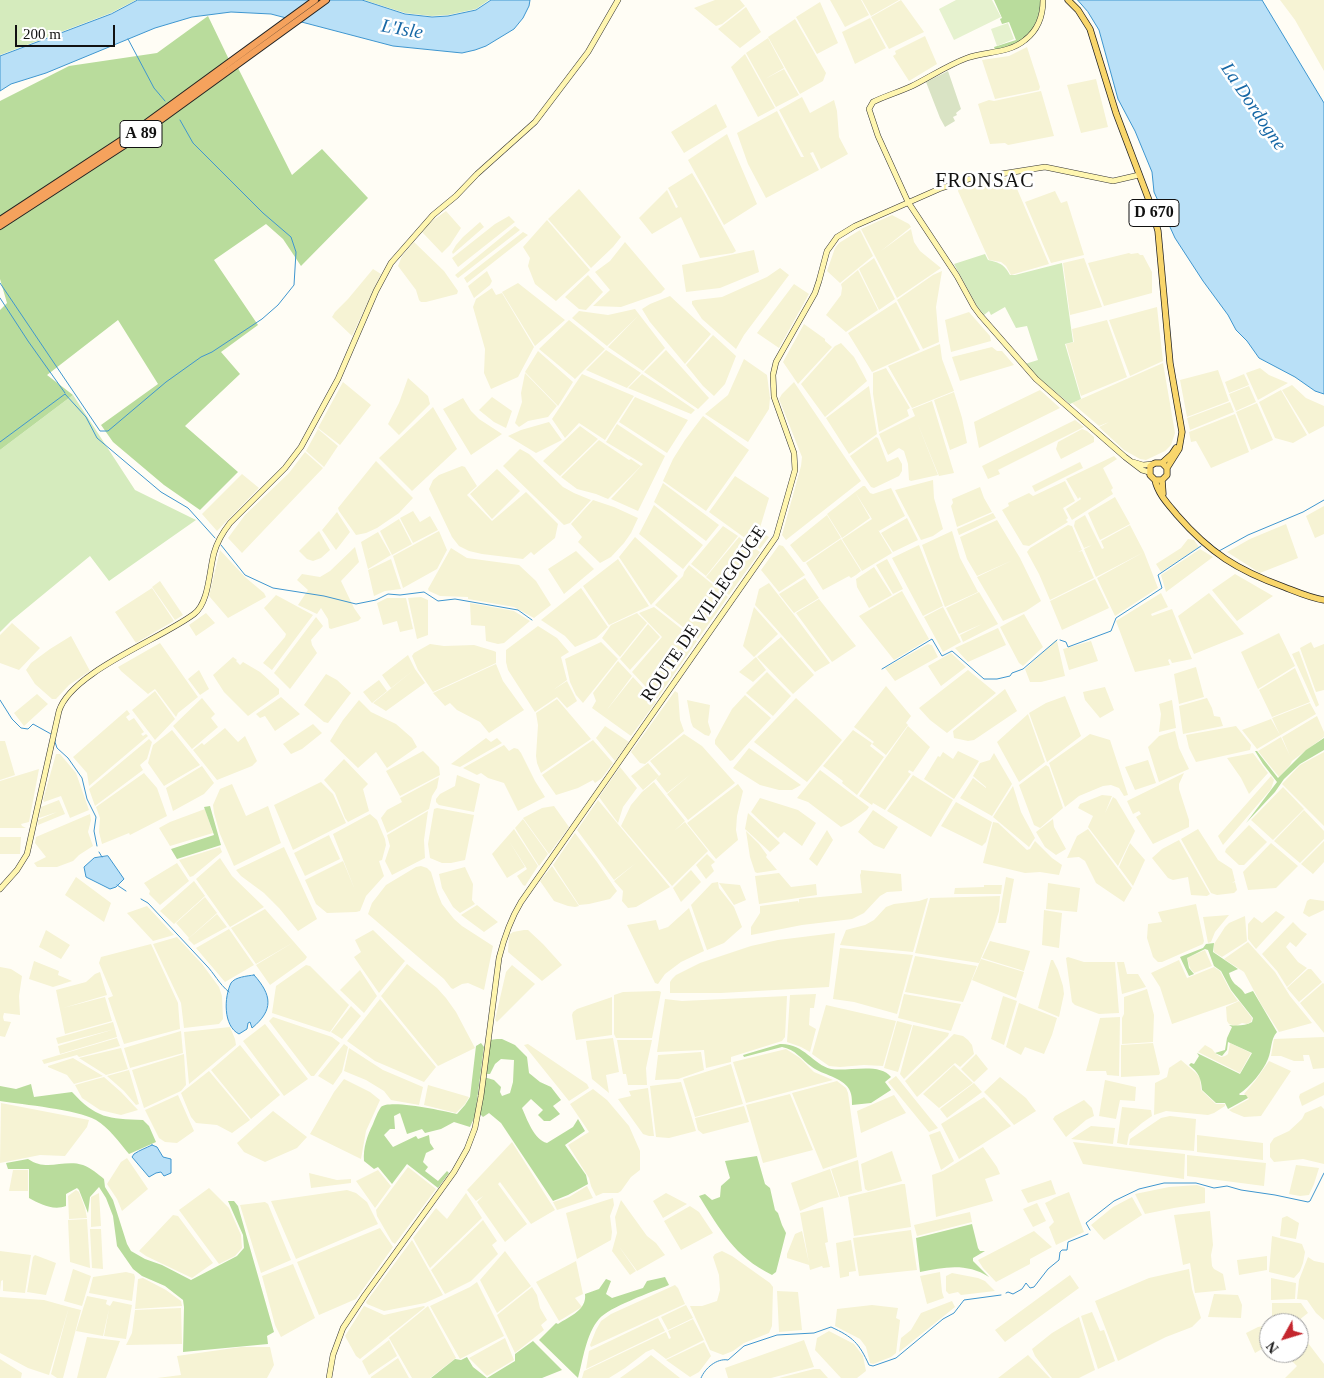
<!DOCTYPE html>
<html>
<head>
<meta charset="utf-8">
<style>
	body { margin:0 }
	#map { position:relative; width:1324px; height:1378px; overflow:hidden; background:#fffdf5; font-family:"Times New Roman",serif }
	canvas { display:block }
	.north { position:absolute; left:1259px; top:1313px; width:50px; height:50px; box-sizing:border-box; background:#fff; border:1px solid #a0a0a0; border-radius:50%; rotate:231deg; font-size:14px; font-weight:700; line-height:20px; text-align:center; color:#111 }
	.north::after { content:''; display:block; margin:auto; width:18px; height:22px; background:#c4262e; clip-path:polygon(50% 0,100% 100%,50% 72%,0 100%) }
	.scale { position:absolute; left:15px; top:25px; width:100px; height:22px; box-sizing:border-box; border:2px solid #111; border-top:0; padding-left:6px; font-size:15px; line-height:18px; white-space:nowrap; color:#111; -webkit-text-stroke:4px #fff; paint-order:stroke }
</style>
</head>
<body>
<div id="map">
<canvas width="1324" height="1378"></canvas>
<div class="north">N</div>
<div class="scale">200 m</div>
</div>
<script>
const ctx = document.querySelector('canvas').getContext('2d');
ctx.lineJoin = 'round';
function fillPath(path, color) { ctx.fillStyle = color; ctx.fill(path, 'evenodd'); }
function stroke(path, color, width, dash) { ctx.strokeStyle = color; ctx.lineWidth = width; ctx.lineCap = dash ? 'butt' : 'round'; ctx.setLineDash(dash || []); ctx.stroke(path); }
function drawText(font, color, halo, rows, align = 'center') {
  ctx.font = font + ' "Times New Roman",serif'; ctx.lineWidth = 5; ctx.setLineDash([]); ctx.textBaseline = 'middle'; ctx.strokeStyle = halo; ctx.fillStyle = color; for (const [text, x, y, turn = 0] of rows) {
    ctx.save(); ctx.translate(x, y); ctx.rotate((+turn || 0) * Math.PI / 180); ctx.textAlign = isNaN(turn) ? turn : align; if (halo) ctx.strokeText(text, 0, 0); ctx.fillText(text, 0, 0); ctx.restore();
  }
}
const farmland = new Path2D(`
	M 715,0 L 740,0 L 745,6 L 722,24 L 716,26 L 694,8 Z
	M 830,0 L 861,0 L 869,15 L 845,27 Z
	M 862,0 L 899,0 L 871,16 Z
	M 901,0 L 924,32 L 889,49 L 871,17 Z
	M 1280,0 L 1324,0 L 1324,71 L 1295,20 Z
	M 820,2 L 838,43 L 817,54 L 796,17 Z
	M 746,7 L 761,32 L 740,48 L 718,29 Z
	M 870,18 L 886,48 L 855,64 L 842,32 Z
	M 795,19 L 826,73 L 823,81 L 800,94 L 768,37 Z
	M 925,36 L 937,64 L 909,81 L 893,56 L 896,54 L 895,51 Z
	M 768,38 L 784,68 L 765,79 L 784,69 L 799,95 L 776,107 L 746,53 Z
	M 1027,47 L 1040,87 L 1039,90 L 995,99 L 982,60 L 1009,56 Z
	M 745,54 L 775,108 L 758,117 L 731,67 Z
	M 1096,79 L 1108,127 L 1081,133 L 1067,85 Z
	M 1041,91 L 1054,136 L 1008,145 L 1005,143 L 990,144 L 978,104 L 989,100 L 994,101 Z
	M 802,97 L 810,113 L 834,100 L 837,111 L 839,137 L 848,154 L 821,169 L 813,152 L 810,153 L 819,170 L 766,198 L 748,164 L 737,133 L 777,111 L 801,157 L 804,157 L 779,110 Z
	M 716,104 L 727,127 L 684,153 L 671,132 Z
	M 727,134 L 757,204 L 724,225 L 688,160 Z
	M 692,173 L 703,191 L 683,203 L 703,191 L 736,251 L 733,253 L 700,258 L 681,217 L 652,234 L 639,218 L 667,190 L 676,208 L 678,207 L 668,188 Z
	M 1012,177 L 1049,264 L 1011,275 L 1006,266 L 1001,262 L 989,260 L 958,191 L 959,187 L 977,182 Z
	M 579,189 L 621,237 L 613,247 L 591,268 L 548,219 Z
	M 1055,191 L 1061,203 L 1067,201 L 1084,255 L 1051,263 L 1025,202 Z
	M 446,211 L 461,228 L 450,245 L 442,253 L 422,232 L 428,224 Z
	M 892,215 L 909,224 L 911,227 L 881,251 L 911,229 L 914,242 L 920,251 L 941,268 L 897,298 L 861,229 Z
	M 509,216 L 515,222 L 458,267 L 452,258 L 495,224 Z
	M 547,220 L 590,270 L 556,301 L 535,284 L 528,266 L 530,258 L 523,247 Z
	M 480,222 L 484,227 L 453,254 L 452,252 L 456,245 L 463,237 Z
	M 515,226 L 520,230 L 458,278 L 455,275 Z
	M 860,230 L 873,256 L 840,283 L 827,271 L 835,248 L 839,243 Z
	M 523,232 L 528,235 L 467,283 L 464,278 Z
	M 414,242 L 444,271 L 458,291 L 457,294 L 426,302 L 421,302 L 419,300 L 416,290 L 398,266 L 402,256 Z
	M 625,242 L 665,289 L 661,293 L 621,307 L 593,306 L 610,290 L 595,272 L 610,261 Z
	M 754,250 L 759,272 L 720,288 L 686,292 L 682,265 Z
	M 1129,253 L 1131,254 L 1138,253 L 1140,255 L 1143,255 L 1152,272 L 1152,293 L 1104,306 L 1088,263 Z
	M 874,258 L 895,299 L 879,310 L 859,269 Z
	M 1084,258 L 1102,307 L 1070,315 L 1063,263 Z
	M 780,268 L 789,275 L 744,335 L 736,349 L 702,319 L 692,304 L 692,301 L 696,300 L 722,297 L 767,277 Z
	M 373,269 L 381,274 L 352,336 L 332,317 L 335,312 L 348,299 Z
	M 858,270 L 878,310 L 846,332 L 826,315 L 841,295 L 842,288 L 841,284 Z
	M 487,271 L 492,281 L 490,285 L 474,298 L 468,286 Z
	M 942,271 L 936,307 L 939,342 L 923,349 L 897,300 L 933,275 Z
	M 588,275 L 603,292 L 586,310 L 579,309 L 565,297 Z
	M 518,283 L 565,320 L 535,346 L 502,292 Z
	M 794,284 L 809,294 L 779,348 L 757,333 Z
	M 492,288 L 496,295 L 502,293 L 534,347 L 518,377 L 491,389 L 484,373 L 485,349 L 473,307 L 476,299 Z
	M 670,296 L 711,334 L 685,364 L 650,322 L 642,309 L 650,304 Z
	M 896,302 L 920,350 L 872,372 L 848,333 Z
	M 1157,307 L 1163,361 L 1130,376 L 1109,320 Z
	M 635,309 L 665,348 L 643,371 L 608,347 L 638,316 L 607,346 L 572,318 L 579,311 L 608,315 Z
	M 969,312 L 990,336 L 991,341 L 951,352 L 945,320 Z
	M 569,320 L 605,349 L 575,379 L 539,349 Z
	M 1107,320 L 1127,377 L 1081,396 L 1066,344 L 1074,342 L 1072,329 Z
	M 804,324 L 825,339 L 825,341 L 832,347 L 798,384 L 783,362 Z
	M 713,335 L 736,356 L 725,384 L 714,396 L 703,386 L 686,365 Z
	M 841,343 L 854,357 L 867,381 L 825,417 L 801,384 L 835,346 Z
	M 940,344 L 942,359 L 954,391 L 912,408 L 888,366 Z
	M 992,347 L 997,351 L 1002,351 L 1014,365 L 960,381 L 952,357 Z
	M 606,350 L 641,373 L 627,388 L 586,370 Z
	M 666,350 L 709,398 L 698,409 L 644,372 Z
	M 538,351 L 573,382 L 558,406 L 525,372 Z
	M 744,359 L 767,375 L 770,398 L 769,409 L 748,442 L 705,414 L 728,395 Z
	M 1163,363 L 1175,433 L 1171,445 L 1165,451 L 1146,460 L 1140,459 L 1124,450 L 1099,427 L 1109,422 L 1099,426 L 1072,403 Z
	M 886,368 L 910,408 L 907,410 L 909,416 L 879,432 L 873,394 L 873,373 Z
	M 1260,368 L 1269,375 L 1288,383 L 1258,400 L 1246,373 Z
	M 1218,370 L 1229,401 L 1187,417 L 1180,380 Z
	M 525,373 L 557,406 L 548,417 L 528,421 L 519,427 L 515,423 L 522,402 L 521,393 Z
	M 582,374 L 634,396 L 605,440 L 579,423 L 565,438 L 552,419 Z
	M 642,374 L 695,410 L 691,414 L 628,388 Z
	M 1244,374 L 1249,385 L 1229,393 L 1225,382 Z
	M 408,378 L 428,396 L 430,404 L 399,435 L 388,424 L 399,403 Z
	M 343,382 L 371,405 L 340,445 L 318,428 Z
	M 794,382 L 861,481 L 786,540 L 782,535 L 801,466 L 802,457 L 779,399 L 782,394 Z
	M 1292,385 L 1306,398 L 1324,406 L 1324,426 L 1309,434 L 1282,390 Z
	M 869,386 L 877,434 L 849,454 L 826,418 Z
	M 1249,386 L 1256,402 L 1236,411 L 1229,394 Z
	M 1040,390 L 1060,408 L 979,448 L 974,422 Z
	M 1281,390 L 1307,435 L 1293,443 L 1275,438 L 1259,402 Z
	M 954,392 L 962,418 L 967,443 L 950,450 L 934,400 Z
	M 492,397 L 512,411 L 506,428 L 494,422 L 479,410 Z
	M 635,397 L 688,420 L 667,453 L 619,422 Z
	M 463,398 L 471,411 L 479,419 L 502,434 L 471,455 L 443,409 Z
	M 932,401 L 954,473 L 939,476 L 917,422 L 938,475 L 911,481 L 909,480 L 908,464 L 904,451 L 899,448 L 888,455 L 879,434 L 915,416 L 912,409 Z
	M 1230,402 L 1234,412 L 1190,430 L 1187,418 Z
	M 1257,403 L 1273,440 L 1251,450 L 1236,412 Z
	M 433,407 L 457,449 L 412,491 L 379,458 Z
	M 1235,414 L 1249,452 L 1211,468 L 1196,441 L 1191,442 L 1189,432 Z
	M 703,416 L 749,450 L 733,473 L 717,462 L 733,473 L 706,511 L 663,481 L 673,459 L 685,440 Z
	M 1075,420 L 1084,427 L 998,470 L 1000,474 L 988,479 L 982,466 Z
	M 549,422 L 562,440 L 536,453 L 508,436 L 521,430 Z
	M 617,424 L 665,456 L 638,511 L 611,499 L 643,464 L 606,442 Z
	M 580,426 L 598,439 L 560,476 L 543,461 Z
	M 318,429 L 338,446 L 324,467 L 306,451 Z
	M 1082,429 L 1087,431 L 1094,437 L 1094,442 L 1061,459 L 1056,449 L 1058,442 Z
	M 876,437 L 878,438 L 887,462 L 898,457 L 902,464 L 902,471 L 899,476 L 874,488 L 871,487 L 850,456 Z
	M 599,440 L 629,460 L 631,459 L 641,466 L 608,499 L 596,494 L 615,474 L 596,494 L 577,489 L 561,477 Z
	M 520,449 L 529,454 L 563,487 L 574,493 L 591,500 L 570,523 L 564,525 L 503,466 Z
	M 305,452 L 323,468 L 242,553 L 228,538 L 245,515 L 289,473 Z
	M 1114,456 L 1117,459 L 1103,468 L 1113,488 L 1111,490 L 1113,494 L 1072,520 L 1066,509 L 1081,499 L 1080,497 L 1078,499 L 1066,479 Z
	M 376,461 L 413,498 L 399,513 L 377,528 L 366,533 L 356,535 L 339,511 L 338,508 Z
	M 1080,462 L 1083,468 L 1035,492 L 1032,486 Z
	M 462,466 L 465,467 L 477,486 L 467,495 L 492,521 L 526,492 L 558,524 L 555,538 L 534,555 L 531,552 L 523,559 L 482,554 L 469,551 L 459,546 L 452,537 L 429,489 L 433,480 L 439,475 Z
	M 497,469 L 520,491 L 492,519 L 470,494 Z
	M 242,474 L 259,488 L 217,531 L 202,514 Z
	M 735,476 L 769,498 L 759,531 L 769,537 L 760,549 L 709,512 Z
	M 933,480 L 934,498 L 943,529 L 933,536 L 921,540 L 895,490 Z
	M 1065,481 L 1075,501 L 1063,508 L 1068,518 L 1066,520 L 1068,522 L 1029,546 L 1023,545 L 1002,510 L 1009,506 L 1008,503 L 1029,493 L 1033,496 Z
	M 663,483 L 719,525 L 706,541 L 654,502 Z
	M 863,486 L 865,486 L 870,493 L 873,494 L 891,488 L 905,516 L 879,531 L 877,528 L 892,553 L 862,571 L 842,539 L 872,519 L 855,492 Z
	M 980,487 L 984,498 L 992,512 L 957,527 L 951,506 L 953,503 L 952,499 Z
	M 855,492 L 870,518 L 842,538 L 827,514 Z
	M 1115,497 L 1130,524 L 1100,540 L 1088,513 Z
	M 593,500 L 614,507 L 638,518 L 631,533 L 624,543 L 611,557 L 600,563 L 578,542 L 582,537 L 571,524 Z
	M 654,505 L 703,545 L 683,569 L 639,534 Z
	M 1324,506 L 1324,534 L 1315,538 L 1306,516 Z
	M 413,511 L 420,522 L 430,516 L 438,530 L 413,543 L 400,518 Z
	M 337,512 L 350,532 L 336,550 L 322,530 Z
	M 993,513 L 996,518 L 959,535 L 957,529 Z
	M 827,515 L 841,538 L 805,562 L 803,562 L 790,545 Z
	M 1085,515 L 1102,549 L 1104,548 L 1101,541 L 1130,525 L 1144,552 L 1096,577 L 1084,549 L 1092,545 L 1084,548 L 1074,526 L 1075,521 Z
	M 907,518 L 918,540 L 893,552 L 881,533 Z
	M 399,519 L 412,544 L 392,555 L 380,531 Z
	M 997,520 L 1020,558 L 1041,601 L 1026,611 L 1003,621 L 977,577 L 1013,560 L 977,576 L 967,559 L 960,537 Z
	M 1286,524 L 1298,558 L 1260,573 L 1227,552 L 1250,539 Z
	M 1068,525 L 1072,526 L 1082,550 L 1078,552 L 1082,551 L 1094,578 L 1050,600 L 1039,574 L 1027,552 L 1030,548 Z
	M 723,526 L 738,536 L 706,576 L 691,564 Z
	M 319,531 L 330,550 L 321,558 L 313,561 L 307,559 L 299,551 Z
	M 439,531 L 447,550 L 437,569 L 403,588 L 393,556 Z
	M 952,531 L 960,558 L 978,592 L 945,607 L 922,545 Z
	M 378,532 L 391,555 L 368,569 L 361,542 Z
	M 635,537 L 678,576 L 651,605 L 619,557 Z
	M 739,537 L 760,552 L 729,595 L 706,577 Z
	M 841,539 L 861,571 L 856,575 L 851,578 L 849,576 L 823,590 L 806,563 Z
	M 1188,539 L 1194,540 L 1199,547 L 1161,572 L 1156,564 L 1181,548 Z
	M 779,545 L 783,546 L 805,575 L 779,592 L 761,570 Z
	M 919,545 L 943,606 L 923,616 L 892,558 Z
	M 355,547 L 359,562 L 341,581 L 354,608 L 361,618 L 358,621 L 331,629 L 329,628 L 328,619 L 321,608 L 317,614 L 298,605 L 308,590 L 297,580 L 302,574 L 320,577 L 330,571 Z
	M 451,548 L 467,558 L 519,565 L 536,581 L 551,605 L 534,618 L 514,607 L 468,599 L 468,597 L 440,596 L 429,591 L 428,589 Z
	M 1200,549 L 1213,557 L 1166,592 L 1161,575 Z
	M 220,550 L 245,577 L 264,593 L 266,597 L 228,618 L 209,596 Z
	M 576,551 L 594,569 L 564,594 L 548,569 Z
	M 1144,552 L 1158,588 L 1115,616 L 1097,578 Z
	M 391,559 L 401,589 L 385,591 L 374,596 L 368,570 Z
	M 618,559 L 649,606 L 609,625 L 583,586 Z
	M 887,559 L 903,589 L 893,594 L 876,565 Z
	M 689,565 L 728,597 L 698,639 L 655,605 L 683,576 L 684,572 Z
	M 874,567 L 892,595 L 869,608 L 857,587 L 856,579 Z
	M 1235,574 L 1273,596 L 1237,621 L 1212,590 Z
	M 805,578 L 819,598 L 794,613 L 779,594 Z
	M 1095,579 L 1109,608 L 1062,630 L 1050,601 Z
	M 160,581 L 183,615 L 175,620 L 152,587 Z
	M 769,583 L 794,615 L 830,663 L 815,672 L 755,605 L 759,589 Z
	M 152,588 L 174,621 L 136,643 L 115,612 Z
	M 581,588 L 608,627 L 596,638 L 575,647 L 565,636 L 541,620 Z
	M 902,591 L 929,639 L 894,660 L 859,616 Z
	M 979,592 L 998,624 L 963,642 L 960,635 L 982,624 L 959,634 L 946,608 Z
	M 1161,593 L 1168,607 L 1151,614 L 1152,616 L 1172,609 L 1192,659 L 1172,663 L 1170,659 L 1168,660 L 1170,665 L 1135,672 L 1116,621 Z
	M 1209,593 L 1244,634 L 1194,654 L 1178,616 Z
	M 276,595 L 313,615 L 272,670 L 263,663 L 285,637 L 286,634 L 264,608 Z
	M 421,597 L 428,600 L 428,635 L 417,639 L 408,598 Z
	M 387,598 L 406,598 L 413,629 L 400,632 L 397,621 L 383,625 L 377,603 Z
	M 819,599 L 856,646 L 832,662 L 796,613 Z
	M 470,603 L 514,611 L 530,621 L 504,643 L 498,644 L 486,641 L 485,626 L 471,625 Z
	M 654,607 L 697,641 L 657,699 L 632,672 L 662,637 L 639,613 Z
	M 754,607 L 778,634 L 754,657 L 743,646 Z
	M 943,607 L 961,642 L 943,652 L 924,617 Z
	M 206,613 L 215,623 L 196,636 L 189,625 Z
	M 637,613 L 647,623 L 620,657 L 602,638 L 611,625 Z
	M 1024,614 L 1043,647 L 1023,666 L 1019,663 L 1000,627 Z
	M 316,617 L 323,626 L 311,640 L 312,645 L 317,653 L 290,689 L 274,673 Z
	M 12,623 L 40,648 L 19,670 L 0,663 L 0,635 Z
	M 648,624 L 660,637 L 630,670 L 620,659 Z
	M 538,626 L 557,638 L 569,652 L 561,657 L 567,680 L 553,690 L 567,681 L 577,701 L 567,708 L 557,697 L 535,712 L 508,670 L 506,662 L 506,650 Z
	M 998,628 L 1006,645 L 968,662 L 955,648 Z
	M 1279,633 L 1295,666 L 1258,689 L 1241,652 Z
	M 71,636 L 90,671 L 69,685 L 56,699 L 52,699 L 35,684 L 26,670 L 31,663 L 50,649 Z
	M 781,637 L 814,675 L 793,694 L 757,657 Z
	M 1055,641 L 1057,641 L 1065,676 L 1041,682 L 1030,682 L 1025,669 Z
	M 1091,641 L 1098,661 L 1069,670 L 1063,649 Z
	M 601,642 L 618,659 L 583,703 L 576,695 L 570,682 L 565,659 Z
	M 1311,642 L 1314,648 L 1324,644 L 1324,690 L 1316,692 L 1300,648 Z
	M 160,643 L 198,697 L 178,713 L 176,717 L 155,689 L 148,694 L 121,671 L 118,667 Z
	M 430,644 L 444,646 L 474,645 L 494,651 L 496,652 L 496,663 L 433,692 L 418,670 L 412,656 L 414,653 Z
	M 928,644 L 932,645 L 938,657 L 895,681 L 885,668 Z
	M 1299,651 L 1319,705 L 1316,707 L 1292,654 Z
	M 951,653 L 966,667 L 941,686 L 928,666 Z
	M 408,655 L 415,669 L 391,688 L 382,675 Z
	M 233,657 L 237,660 L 236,661 L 240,665 L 243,662 L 260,672 L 279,689 L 279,694 L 248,716 L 224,692 L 213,675 Z
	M 756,657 L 766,670 L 753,682 L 739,672 Z
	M 618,661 L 632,676 L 606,711 L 633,677 L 656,702 L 631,736 L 592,708 L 596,701 L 593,693 Z
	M 496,664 L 503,681 L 524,710 L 489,733 L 480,722 L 457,710 L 450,703 L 445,706 L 433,693 Z
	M 1196,667 L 1204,697 L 1179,704 L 1174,674 Z
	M 1295,668 L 1310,702 L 1272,717 L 1259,690 Z
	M 415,669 L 425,683 L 386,711 L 373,703 Z
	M 199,670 L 209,689 L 200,695 L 188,679 Z
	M 968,670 L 996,693 L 947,733 L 930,720 L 919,708 Z
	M 767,672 L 791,696 L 773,716 L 746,693 Z
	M 326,674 L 337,680 L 351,693 L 328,723 L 324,722 L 304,705 Z
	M 379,680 L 387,691 L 372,703 L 363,692 Z
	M 886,686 L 911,716 L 906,723 L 908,725 L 886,755 L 872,744 L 874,742 L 854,727 Z
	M 1105,687 L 1114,710 L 1100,718 L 1085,700 L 1083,692 Z
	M 1005,689 L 1017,711 L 974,740 L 968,741 L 954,738 L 953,731 Z
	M 155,691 L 175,719 L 155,740 L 132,710 Z
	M 675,691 L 678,693 L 680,720 L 684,731 L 645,764 L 640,763 L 631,752 Z
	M 37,694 L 48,704 L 24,726 L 14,713 Z
	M 745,695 L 771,718 L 733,760 L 730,761 L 715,744 L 715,740 L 732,709 Z
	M 1065,696 L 1081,736 L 1047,762 L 1029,713 L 1046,703 Z
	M 281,697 L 300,714 L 275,731 L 265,716 L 260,718 L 256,714 Z
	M 202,698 L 215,714 L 211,718 L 218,727 L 192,749 L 173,726 Z
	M 796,698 L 842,740 L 807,782 L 754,742 Z
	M 1207,698 L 1212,708 L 1214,716 L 1220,717 L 1223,726 L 1183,734 L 1179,706 Z
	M 557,699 L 591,739 L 541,773 L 537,763 L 536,756 L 538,725 L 536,713 Z
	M 359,700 L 371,712 L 396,724 L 412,738 L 417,747 L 387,768 L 376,752 L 358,768 L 330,741 L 343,720 Z
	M 687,700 L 710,705 L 708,722 L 711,732 L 709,736 L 705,735 L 693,727 L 691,722 Z
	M 1172,700 L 1176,728 L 1159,732 L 1161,714 L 1159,704 Z
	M 1310,703 L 1316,714 L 1257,749 L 1242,730 L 1271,719 L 1280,735 L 1272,718 Z
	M 127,710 L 130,714 L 126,717 L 129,721 L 134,718 L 144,732 L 141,734 L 143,736 L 146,734 L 148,736 L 89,786 L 87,773 L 73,757 Z
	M 1028,714 L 1045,762 L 1019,782 L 997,742 Z
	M 1317,716 L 1324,732 L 1324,737 L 1292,761 L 1290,765 L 1279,777 L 1258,751 L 1281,737 L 1290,756 L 1282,737 Z
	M 313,724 L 322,733 L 302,749 L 291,754 L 283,744 Z
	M 605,726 L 629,742 L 615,761 L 596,738 Z
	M 908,726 L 930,747 L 913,772 L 909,770 L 908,772 L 911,774 L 885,810 L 873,803 L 872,805 L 859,796 Z
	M 1236,726 L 1251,745 L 1250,750 L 1196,762 L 1189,748 L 1186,735 Z
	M 225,728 L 238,742 L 245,736 L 257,761 L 252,766 L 217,780 L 193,750 L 202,743 L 204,745 Z
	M 172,730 L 200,765 L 164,786 L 148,763 L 153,745 Z
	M 853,730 L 872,743 L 870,746 L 884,757 L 857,795 L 842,783 L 843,781 L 823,766 Z
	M 1175,731 L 1179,748 L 1189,769 L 1159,782 L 1148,747 L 1159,736 Z
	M 684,734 L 702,746 L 686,759 L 702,746 L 735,783 L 688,820 L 667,794 L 691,774 L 667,793 L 656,779 L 661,774 L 650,761 Z
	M 1090,734 L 1110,740 L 1128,795 L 1124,796 L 1119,788 L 1111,785 L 1103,786 L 1079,796 L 1065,807 L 1049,763 Z
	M 486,738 L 491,742 L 497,738 L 502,743 L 460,767 L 451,764 Z
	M 149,739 L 152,742 L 147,759 L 140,765 L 143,770 L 95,806 L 89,789 Z
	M 593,740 L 613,763 L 602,778 L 595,783 L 593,780 L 578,788 L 556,795 L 542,775 Z
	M 0,741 L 5,741 L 15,775 L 0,780 Z
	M 504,745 L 509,751 L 514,748 L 518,749 L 521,753 L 535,781 L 545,797 L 518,811 L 504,783 L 488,778 L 481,773 L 477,775 L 463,768 Z
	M 749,748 L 801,785 L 792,790 L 779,790 L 760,785 L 733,768 Z
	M 423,751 L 439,767 L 440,775 L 400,796 L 386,771 Z
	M 958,751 L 979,761 L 954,799 L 924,779 L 938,756 L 940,757 L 943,752 L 953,759 Z
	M 1324,752 L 1324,826 L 1282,784 L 1300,765 Z
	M 994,753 L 1012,784 L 992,816 L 960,798 L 973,778 L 986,788 L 986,787 L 973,776 L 980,763 L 990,760 Z
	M 1253,753 L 1268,773 L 1249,794 L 1241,778 L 1227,758 Z
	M 56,754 L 60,754 L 76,773 L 89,810 L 70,818 L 61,796 L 44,802 L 43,800 Z
	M 344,759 L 368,784 L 363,789 L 369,811 L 348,822 L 345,818 L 335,793 L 324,780 Z
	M 1148,760 L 1156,783 L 1135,790 L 1125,767 Z
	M 648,763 L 659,776 L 643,790 L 631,776 Z
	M 1046,765 L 1049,767 L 1063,808 L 1040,828 L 1034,825 L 1019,785 Z
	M 202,766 L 214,783 L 204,794 L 173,811 L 166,788 Z
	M 620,767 L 637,788 L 623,807 L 618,823 L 599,797 Z
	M 39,769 L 29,822 L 21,824 L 22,826 L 26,828 L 0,828 L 0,781 Z
	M 820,770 L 869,807 L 867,810 L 851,822 L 841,827 L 808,802 L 797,798 Z
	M 144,773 L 157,788 L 167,816 L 130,835 L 129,833 L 102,844 L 99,832 L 100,818 L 96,807 Z
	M 1184,773 L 1179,784 L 1179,789 L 1189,820 L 1189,827 L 1153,844 L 1136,817 L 1141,814 L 1139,811 L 1133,814 L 1127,801 Z
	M 457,775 L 480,784 L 474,812 L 439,805 L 436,802 L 436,799 L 440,794 L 455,786 Z
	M 913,775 L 953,800 L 931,837 L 887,811 Z
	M 1271,776 L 1274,780 L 1271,789 L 1223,845 L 1218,836 Z
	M 439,777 L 437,788 L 432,796 L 429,809 L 387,833 L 381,818 L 387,810 L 402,802 L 400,798 Z
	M 321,782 L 333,794 L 346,823 L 293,850 L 274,805 Z
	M 654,782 L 685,821 L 674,831 L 685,822 L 708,851 L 672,886 L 621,826 L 631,805 L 642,792 Z
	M 232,784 L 246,816 L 268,806 L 281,843 L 234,866 L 220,834 L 214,813 L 213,805 L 220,789 Z
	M 738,784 L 743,791 L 737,816 L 736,830 L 738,840 L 716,859 L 687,823 Z
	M 1013,786 L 1021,812 L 1035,838 L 1029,847 L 993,817 Z
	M 1283,787 L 1304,809 L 1273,840 L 1251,820 Z
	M 1102,795 L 1112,796 L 1105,813 L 1113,797 L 1116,799 L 1135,831 L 1118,866 L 1088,827 L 1093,816 L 1078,808 L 1080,804 Z
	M 760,798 L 798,810 L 816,823 L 802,846 L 784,832 L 778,838 L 751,812 Z
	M 59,800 L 65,814 L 38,825 L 38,820 L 57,812 L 39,818 L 41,807 Z
	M 598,800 L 670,887 L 636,907 L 628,908 L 622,901 L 623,891 L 614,881 L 636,863 L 614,880 L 577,830 Z
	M 956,802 L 992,822 L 986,842 L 982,846 L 941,826 Z
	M 554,806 L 569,827 L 549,854 L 523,818 L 542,808 Z
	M 437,808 L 474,815 L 465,860 L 451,863 L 442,863 L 430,858 L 428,844 L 434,809 Z
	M 205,809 L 213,833 L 170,846 L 159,828 L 170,822 Z
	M 873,810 L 898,827 L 884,849 L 874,845 L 858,832 Z
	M 1304,810 L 1324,831 L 1324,839 L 1300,863 L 1274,841 Z
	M 428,811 L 424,840 L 425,858 L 392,875 L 385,861 L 390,846 L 387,835 Z
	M 748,813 L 780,843 L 770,852 L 745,829 Z
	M 90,814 L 91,820 L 88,832 L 93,846 L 79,855 L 73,861 L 57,867 L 37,867 L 34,863 L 46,857 L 35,843 L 36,837 Z
	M 370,814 L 377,820 L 385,839 L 386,845 L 382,860 L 379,861 L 384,876 L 366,896 L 360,911 L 356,912 L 327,913 L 316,904 L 305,880 L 343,861 L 355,890 L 333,834 Z
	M 523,819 L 548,854 L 539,866 L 515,828 Z
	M 1053,819 L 1054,827 L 1066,849 L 1056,855 L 1045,847 L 1036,832 Z
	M 993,822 L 998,823 L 1027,850 L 1030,849 L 1035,841 L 1052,858 L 1062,865 L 1059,875 L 1040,872 L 1025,873 L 983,863 Z
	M 1249,825 L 1267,842 L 1244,865 L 1239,865 L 1225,852 L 1226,849 Z
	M 514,829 L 538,866 L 525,886 L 523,885 L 517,876 L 527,869 L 509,841 L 525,867 L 507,878 L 492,854 Z
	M 1088,829 L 1132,888 L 1124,902 L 1096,883 L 1085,861 L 1079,857 L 1067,858 L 1077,836 Z
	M 1198,829 L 1218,860 L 1232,869 L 1235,881 L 1232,883 L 1235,882 L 1237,890 L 1234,893 L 1217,895 L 1211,893 L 1181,839 Z
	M 827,830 L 833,840 L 817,866 L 809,859 Z
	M 746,831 L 759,844 L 767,855 L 766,857 L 777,870 L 757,873 L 755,872 L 750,857 Z
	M 575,833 L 597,862 L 617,891 L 610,899 L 589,904 L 579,905 L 553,865 Z
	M 329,835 L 340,859 L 305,876 L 294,853 Z
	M 0,837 L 21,837 L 20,854 L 0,854 Z
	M 1179,840 L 1210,894 L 1207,896 L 1191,895 L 1188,877 L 1173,880 L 1168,878 L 1152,858 L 1162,849 Z
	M 1324,841 L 1324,862 L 1313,874 L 1301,864 Z
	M 1130,843 L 1145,860 L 1133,886 L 1119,867 Z
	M 1271,843 L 1298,866 L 1276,888 L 1248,890 L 1243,872 Z
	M 220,847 L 222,852 L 193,876 L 190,877 L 179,860 Z
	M 284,847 L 317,919 L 298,931 L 279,908 L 264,893 L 241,876 L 236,870 Z
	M 707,854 L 715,862 L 711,865 L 714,871 L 706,879 L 696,865 Z
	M 220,858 L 232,876 L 264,907 L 230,927 L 196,879 Z
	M 177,863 L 189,881 L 160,905 L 149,894 L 150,891 L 144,883 Z
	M 421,866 L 427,868 L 431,872 L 437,892 L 442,904 L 454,919 L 462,926 L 493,946 L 484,990 L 468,983 L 462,984 L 453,989 L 451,988 L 444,979 L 368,914 L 372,903 L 386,885 L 416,867 Z
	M 552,866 L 579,906 L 575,907 L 568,906 L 554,901 L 540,881 Z
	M 465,867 L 473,884 L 472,900 L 475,904 L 460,913 L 453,907 L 442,888 L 439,874 Z
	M 691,870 L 701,882 L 681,902 L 673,888 Z
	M 861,870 L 901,874 L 902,891 L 887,892 L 880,896 L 864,913 L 852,919 L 802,925 L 751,935 L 751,927 L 760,913 L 760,906 L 798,901 L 799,903 L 799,899 L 862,893 L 860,875 L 861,873 Z
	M 779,873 L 791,887 L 816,884 L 817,895 L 759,904 L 755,876 Z
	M 76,877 L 111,903 L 104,922 L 65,895 Z
	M 1006,877 L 1014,879 L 1006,923 L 998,923 Z
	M 194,881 L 205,896 L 174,924 L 160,911 Z
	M 718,882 L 719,888 L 734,907 L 742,927 L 724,943 L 707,950 L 691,905 L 712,883 Z
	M 719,883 L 740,885 L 746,900 L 734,905 Z
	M 1048,883 L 1080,888 L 1077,912 L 1046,909 Z
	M 984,885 L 1002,885 L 1001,894 L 954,894 L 955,888 L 984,887 Z
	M 1000,896 L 999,911 L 994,927 L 979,963 L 915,953 L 930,898 Z
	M 205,897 L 217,913 L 189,938 L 176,923 Z
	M 928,898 L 913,952 L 840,945 L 846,930 L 865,925 L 874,920 L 886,907 L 894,904 L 919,901 Z
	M 1310,899 L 1324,901 L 1324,910 L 1309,917 L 1303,913 L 1307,901 Z
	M 1196,904 L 1204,941 L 1203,944 L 1162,962 L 1158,962 L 1153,957 L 1147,938 L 1148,924 L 1162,922 L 1158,912 Z
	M 477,905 L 498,922 L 484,932 L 461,915 Z
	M 147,906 L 174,935 L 153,941 L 127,913 Z
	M 689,908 L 704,951 L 681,962 L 665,974 L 658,984 L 655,983 L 627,925 L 656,920 L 659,930 L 668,927 Z
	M 265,909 L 294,942 L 256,964 L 231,928 Z
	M 1044,910 L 1062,913 L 1059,948 L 1042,945 Z
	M 1276,911 L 1285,917 L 1256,949 L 1248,939 L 1248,924 L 1254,917 L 1262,923 Z
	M 217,914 L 227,927 L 194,945 L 188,939 Z
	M 1229,915 L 1215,932 L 1211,942 L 1208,943 L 1203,917 Z
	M 1245,916 L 1247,941 L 1222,957 L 1214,952 L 1214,944 L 1225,927 L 1229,923 Z
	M 1293,922 L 1302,931 L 1307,934 L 1296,947 L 1290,942 L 1286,947 L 1298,962 L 1307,968 L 1287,987 L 1277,971 L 1262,954 Z
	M 229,929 L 254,965 L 225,982 L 196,948 Z
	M 46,930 L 70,945 L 61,959 L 39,947 Z
	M 373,930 L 405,961 L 379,993 L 354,957 L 361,952 L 355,940 Z
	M 524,930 L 528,930 L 543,944 L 562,965 L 542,981 L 508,952 L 509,935 L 513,932 Z
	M 835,933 L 829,987 L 721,993 L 670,993 L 670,982 L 672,979 L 676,975 L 700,963 L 751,946 L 778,940 Z
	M 177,937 L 202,964 L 219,987 L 222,996 L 223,1019 L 219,1024 L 184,1028 L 181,1003 L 153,944 Z
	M 990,941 L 1030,951 L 1024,971 L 982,958 Z
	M 294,942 L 307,957 L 305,960 L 270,985 L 256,965 Z
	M 1248,942 L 1275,972 L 1290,996 L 1312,1023 L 1279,1032 L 1261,1004 L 1244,972 L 1224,959 Z
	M 151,944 L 178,1003 L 180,1029 L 124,1044 L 108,998 L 113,996 L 99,963 L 101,957 Z
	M 840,948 L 913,955 L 897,1014 L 854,1002 L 833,999 Z
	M 1205,950 L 1212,966 L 1194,973 L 1190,968 L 1187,958 Z
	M 915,956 L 977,966 L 963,1002 L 905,992 Z
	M 1068,957 L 1084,962 L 1115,962 L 1119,1013 L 1099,1014 L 1075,1005 L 1072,1002 L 1066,958 Z
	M 981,959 L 1024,972 L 1016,998 L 972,980 Z
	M 1051,960 L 1053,960 L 1058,970 L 1063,986 L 1064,994 L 1059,1017 L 1038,1008 Z
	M 1179,960 L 1187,978 L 1214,967 L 1220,971 L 1230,990 L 1238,1001 L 1172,1024 L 1160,987 L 1151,973 Z
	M 34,961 L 59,971 L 58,975 L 72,981 L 53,987 L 29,979 Z
	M 1117,962 L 1124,962 L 1127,974 L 1138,974 L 1146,987 L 1122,994 Z
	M 407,964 L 437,988 L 446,998 L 456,1012 L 475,1048 L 438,1066 L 381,996 Z
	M 306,965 L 310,966 L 349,1005 L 330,1032 L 272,1013 L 276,986 Z
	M 512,965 L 535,984 L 497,1022 L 495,1020 L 506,972 Z
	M 0,967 L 11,969 L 22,976 L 19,996 L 20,1015 L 4,1013 L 3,1017 L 4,1021 L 11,1022 L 5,1037 L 0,1036 Z
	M 1308,969 L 1311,969 L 1322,982 L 1299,1002 L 1287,988 Z
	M 360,970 L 377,996 L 364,1013 L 340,990 Z
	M 100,972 L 107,995 L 63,1008 L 105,997 L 112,1021 L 65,1034 L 56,990 L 86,982 L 95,974 Z
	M 1323,983 L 1324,984 L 1324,1033 L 1300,1003 Z
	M 1147,989 L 1154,1015 L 1153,1042 L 1122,1044 L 1122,1018 L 1124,1014 L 1124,997 Z
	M 659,991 L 661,992 L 652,1038 L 616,1038 L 614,1034 L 614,995 L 623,992 Z
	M 816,994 L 814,1008 L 810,1008 L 809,1025 L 816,1029 L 810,1052 L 801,1047 L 787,1042 L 790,995 Z
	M 904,994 L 961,1004 L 951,1031 L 898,1018 Z
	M 787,996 L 785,1037 L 782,1041 L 731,1057 L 731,1062 L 706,1068 L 704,1050 L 657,1052 L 665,999 L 682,1001 Z
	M 1003,996 L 1017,1001 L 1004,1045 L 991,1039 Z
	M 612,997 L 612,1035 L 576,1040 L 572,1015 L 573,1012 L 577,1009 Z
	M 380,999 L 436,1067 L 424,1082 L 375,1061 L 347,1041 Z
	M 1239,1001 L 1252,1018 L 1251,1022 L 1247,1024 L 1242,1023 L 1236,1026 L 1229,1024 L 1227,1021 L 1226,1007 Z
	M 1019,1003 L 1057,1018 L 1052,1035 L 1044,1054 L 1025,1047 L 1021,1055 L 1006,1047 Z
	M 826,1005 L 896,1021 L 883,1066 L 864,1065 L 840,1067 L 829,1066 L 812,1054 Z
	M 351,1006 L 361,1016 L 342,1039 L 331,1032 Z
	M 273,1017 L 332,1037 L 340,1043 L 314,1076 L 311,1076 L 269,1021 Z
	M 1120,1017 L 1119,1076 L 1107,1075 L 1106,1071 L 1086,1071 L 1100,1018 Z
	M 897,1021 L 912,1025 L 898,1072 L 884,1068 Z
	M 113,1022 L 115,1029 L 58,1044 L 56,1038 Z
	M 265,1024 L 308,1079 L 284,1096 L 243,1041 Z
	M 913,1025 L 949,1033 L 948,1036 L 904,1079 L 900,1074 Z
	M 230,1027 L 235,1039 L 236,1045 L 189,1084 L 184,1032 Z
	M 115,1029 L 117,1037 L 60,1054 L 58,1046 Z
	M 181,1031 L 183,1053 L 130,1068 L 124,1048 Z
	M 954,1034 L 963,1036 L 968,1040 L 972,1045 L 974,1054 L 960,1067 L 955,1063 L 917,1097 L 905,1081 Z
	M 1324,1037 L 1324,1068 L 1313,1069 L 1309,1055 L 1303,1055 L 1304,1061 L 1294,1061 L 1281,1056 L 1271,1056 L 1274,1039 Z
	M 117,1038 L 120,1046 L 79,1057 L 77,1055 L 44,1064 L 42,1060 Z
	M 613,1038 L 619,1072 L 606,1075 L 609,1093 L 592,1079 L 586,1041 Z
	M 617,1040 L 652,1040 L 646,1068 L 647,1085 L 628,1085 L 626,1074 L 623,1074 Z
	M 1153,1043 L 1160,1073 L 1159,1075 L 1121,1077 L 1121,1045 Z
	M 1230,1043 L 1251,1053 L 1240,1073 L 1198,1052 L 1205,1045 L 1212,1049 L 1216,1054 L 1221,1057 L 1225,1056 L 1228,1054 Z
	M 344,1044 L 348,1047 L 342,1072 L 333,1085 L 318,1076 Z
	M 528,1044 L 587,1084 L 589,1088 L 569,1101 L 524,1045 Z
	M 240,1045 L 280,1095 L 251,1119 L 211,1070 Z
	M 121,1048 L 128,1069 L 106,1075 L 79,1058 Z
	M 349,1048 L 383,1070 L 423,1087 L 419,1105 L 391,1100 L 384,1091 L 366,1080 L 344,1071 Z
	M 786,1049 L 800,1058 L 814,1072 L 833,1080 L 746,1103 L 733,1062 Z
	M 701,1052 L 704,1070 L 678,1079 L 655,1080 L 658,1055 Z
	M 184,1054 L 186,1085 L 181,1091 L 144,1108 L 132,1070 Z
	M 976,1054 L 988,1069 L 974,1082 L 961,1069 Z
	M 73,1058 L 103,1076 L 74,1084 L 67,1075 L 48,1067 L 48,1066 Z
	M 1181,1060 L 1196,1073 L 1200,1078 L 1201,1090 L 1216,1104 L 1225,1104 L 1225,1106 L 1214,1113 L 1208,1115 L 1166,1111 L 1154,1115 L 1155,1083 L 1167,1077 L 1169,1068 Z
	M 1269,1061 L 1291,1071 L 1261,1116 L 1244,1117 L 1232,1112 L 1229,1110 L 1249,1099 L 1244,1094 L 1255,1081 Z
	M 731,1064 L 743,1104 L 695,1117 L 683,1079 Z
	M 954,1065 L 973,1083 L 939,1108 L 923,1094 Z
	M 129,1070 L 139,1104 L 136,1105 L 124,1091 L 107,1076 Z
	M 209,1071 L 250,1120 L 232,1133 L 217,1125 L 196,1123 L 191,1117 L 181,1093 Z
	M 896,1076 L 938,1128 L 929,1132 L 888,1082 Z
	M 104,1077 L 121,1092 L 138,1110 L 121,1115 L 100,1110 L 82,1098 L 75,1085 Z
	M 1000,1077 L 1026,1098 L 1036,1111 L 1014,1125 L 998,1106 L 984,1092 Z
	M 344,1079 L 370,1092 L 380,1100 L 366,1131 L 361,1159 L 310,1134 L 334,1092 Z
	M 1105,1080 L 1136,1087 L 1135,1101 L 1120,1100 L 1116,1119 L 1099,1116 Z
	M 837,1081 L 846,1088 L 848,1093 L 857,1157 L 823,1169 L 792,1093 Z
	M 681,1082 L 696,1131 L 669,1138 L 656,1137 L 650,1086 Z
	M 1324,1082 L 1324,1095 L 1302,1106 L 1299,1097 L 1300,1094 Z
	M 974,1083 L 982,1092 L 947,1118 L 940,1109 Z
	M 428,1085 L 469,1097 L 465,1104 L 456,1113 L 424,1105 Z
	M 648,1088 L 654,1136 L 649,1136 L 643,1134 L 618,1099 L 631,1096 L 629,1091 Z
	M 593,1089 L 607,1100 L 629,1126 L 640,1151 L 640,1170 L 631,1177 L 621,1191 L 618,1193 L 603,1193 L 596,1196 L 591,1186 L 589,1178 L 568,1145 L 589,1132 L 570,1104 Z
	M 790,1094 L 813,1150 L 763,1163 L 746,1105 Z
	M 178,1095 L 194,1131 L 177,1143 L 165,1142 L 159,1138 L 145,1110 Z
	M 894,1095 L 906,1113 L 861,1133 L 857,1111 Z
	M 984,1097 L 1011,1126 L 959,1159 L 941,1124 Z
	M 1084,1100 L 1092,1108 L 1094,1116 L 1086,1120 L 1066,1137 L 1053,1119 L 1055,1116 Z
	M 1,1103 L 89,1120 L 87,1127 L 65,1156 L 40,1155 L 0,1163 Z
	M 744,1106 L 749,1122 L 703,1134 L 698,1130 L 695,1118 Z
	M 1321,1106 L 1324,1109 L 1324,1164 L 1303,1159 L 1274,1162 L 1270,1157 L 1270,1144 L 1274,1138 L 1289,1131 L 1302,1119 L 1305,1113 Z
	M 1122,1107 L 1151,1110 L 1152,1116 L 1142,1123 L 1129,1134 L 1127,1145 L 1117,1143 Z
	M 273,1111 L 307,1137 L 297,1148 L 265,1162 L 244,1152 L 237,1143 Z
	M 1170,1116 L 1196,1119 L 1194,1151 L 1129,1145 L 1130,1139 L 1161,1118 Z
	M 1091,1126 L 1115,1128 L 1113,1144 L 1071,1139 Z
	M 940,1131 L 954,1161 L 941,1170 L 929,1135 Z
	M 1197,1135 L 1263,1143 L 1263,1160 L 1197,1152 Z
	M 512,1142 L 555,1210 L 531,1224 L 500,1182 L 498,1184 L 527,1224 L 505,1242 L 477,1202 L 483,1196 L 476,1201 L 467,1190 Z
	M 1073,1142 L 1185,1154 L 1184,1179 L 1083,1164 Z
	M 983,1147 L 997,1167 L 1000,1174 L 985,1179 L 993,1201 L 936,1217 L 932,1175 L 943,1171 Z
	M 892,1151 L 902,1181 L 868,1191 L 865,1189 L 861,1164 Z
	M 1187,1155 L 1266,1163 L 1264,1186 L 1187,1176 Z
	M 127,1158 L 148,1189 L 122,1211 L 117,1199 L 107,1184 L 121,1162 Z
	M 858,1160 L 862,1191 L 840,1197 L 831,1169 Z
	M 1296,1165 L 1319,1168 L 1314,1184 L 1309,1195 L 1300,1196 L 1289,1194 Z
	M 408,1167 L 436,1189 L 395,1244 L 392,1242 L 377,1216 L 376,1210 Z
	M 830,1169 L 839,1197 L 820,1202 L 800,1211 L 791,1183 Z
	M 13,1170 L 28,1170 L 28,1191 L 9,1191 Z
	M 378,1170 L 391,1186 L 375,1208 L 356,1181 Z
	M 309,1173 L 337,1180 L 351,1179 L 351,1183 L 311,1188 Z
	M 1051,1180 L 1056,1194 L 1028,1203 L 1021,1190 Z
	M 902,1184 L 905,1184 L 911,1227 L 854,1236 L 848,1197 Z
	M 1197,1185 L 1205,1188 L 1205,1203 L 1174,1208 L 1145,1214 L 1135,1194 L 1169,1187 Z
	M 587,1186 L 593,1198 L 557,1210 L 553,1202 L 569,1197 Z
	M 209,1188 L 229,1208 L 241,1235 L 242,1248 L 235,1256 L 219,1264 L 179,1210 Z
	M 76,1190 L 79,1192 L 85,1208 L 87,1218 L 69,1219 L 68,1196 Z
	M 347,1190 L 356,1193 L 367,1202 L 378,1224 L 296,1259 L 271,1201 Z
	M 1069,1192 L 1084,1232 L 1056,1245 L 1049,1227 L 1054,1222 L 1045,1203 L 1051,1200 L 1054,1198 Z
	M 99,1193 L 101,1226 L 91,1227 L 91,1197 Z
	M 466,1193 L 482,1218 L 430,1268 L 413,1238 L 436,1208 L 447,1219 Z
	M 666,1193 L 687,1204 L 663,1218 L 653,1201 Z
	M 1132,1197 L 1142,1215 L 1104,1240 L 1091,1225 L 1113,1207 Z
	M 613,1198 L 614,1205 L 610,1216 L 612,1232 L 611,1240 L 577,1259 L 566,1213 Z
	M 621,1200 L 647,1236 L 656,1243 L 665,1255 L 637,1271 L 618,1245 L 636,1271 L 630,1275 L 612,1251 L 617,1233 L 615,1217 Z
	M 265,1202 L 268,1204 L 291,1260 L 261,1273 L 240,1205 Z
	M 1037,1203 L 1046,1221 L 1033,1227 L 1023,1209 Z
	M 690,1206 L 699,1212 L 713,1233 L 681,1250 L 664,1221 Z
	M 823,1207 L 828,1242 L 825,1243 L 830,1267 L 823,1268 L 822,1266 L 810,1270 L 809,1265 L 787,1258 L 787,1254 L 795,1234 L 802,1231 L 809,1263 L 800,1213 Z
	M 1210,1211 L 1213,1245 L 1211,1255 L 1212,1266 L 1214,1269 L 1223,1274 L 1226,1290 L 1195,1293 L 1190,1263 L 1183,1265 L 1174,1215 Z
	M 970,1212 L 972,1222 L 917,1236 L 914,1225 Z
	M 173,1215 L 178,1216 L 213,1263 L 192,1278 L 146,1256 L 139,1251 Z
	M 1287,1216 L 1299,1223 L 1296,1239 L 1280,1236 L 1282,1218 Z
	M 87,1219 L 90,1268 L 70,1262 L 68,1220 Z
	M 483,1220 L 497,1241 L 492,1245 L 498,1254 L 471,1281 L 445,1294 L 431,1270 Z
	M 380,1228 L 393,1247 L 356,1299 L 319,1315 L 297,1262 Z
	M 90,1229 L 101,1229 L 103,1269 L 92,1268 Z
	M 911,1230 L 917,1270 L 859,1276 L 853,1238 Z
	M 1034,1231 L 1052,1247 L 1030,1259 L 1030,1264 L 996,1282 L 983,1268 L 978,1260 Z
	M 1272,1236 L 1302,1244 L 1305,1252 L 1303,1263 L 1300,1271 L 1294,1278 L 1269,1272 Z
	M 412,1240 L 443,1295 L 425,1303 L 384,1311 L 367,1304 L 366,1302 Z
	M 851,1240 L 856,1271 L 849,1272 L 849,1276 L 840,1278 L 836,1243 Z
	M 0,1251 L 31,1255 L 25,1293 L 3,1291 L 3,1280 L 1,1281 L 0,1291 Z
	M 505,1251 L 531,1286 L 497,1313 L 480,1280 Z
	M 722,1251 L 732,1256 L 770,1283 L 773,1287 L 772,1326 L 769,1333 L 744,1343 L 733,1351 L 723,1355 L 710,1350 L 690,1306 L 702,1306 L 717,1301 L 720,1290 L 719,1275 L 713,1257 L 715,1254 Z
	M 35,1255 L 56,1263 L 46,1295 L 27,1292 L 33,1257 Z
	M 1267,1256 L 1267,1270 L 1239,1275 L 1237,1260 Z
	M 1308,1257 L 1314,1261 L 1324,1263 L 1324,1320 L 1316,1313 L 1307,1300 L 1297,1299 L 1299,1280 Z
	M 576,1261 L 583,1294 L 575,1298 L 582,1307 L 559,1321 L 536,1282 Z
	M 293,1264 L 315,1318 L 281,1337 L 275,1325 L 262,1276 Z
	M 73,1269 L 91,1276 L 82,1306 L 64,1301 Z
	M 1189,1269 L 1192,1289 L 1201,1318 L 1192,1327 L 1166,1337 L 1118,1361 L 1095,1301 L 1149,1278 Z
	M 126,1272 L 134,1274 L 135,1277 L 132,1301 L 89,1293 L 93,1277 Z
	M 940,1272 L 942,1292 L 944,1298 L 927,1304 L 920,1276 Z
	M 952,1273 L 978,1278 L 985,1281 L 995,1291 L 961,1295 L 958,1292 L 949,1294 L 946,1291 L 946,1276 Z
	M 1070,1275 L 1079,1288 L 1005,1342 L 995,1330 Z
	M 143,1278 L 166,1290 L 181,1301 L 182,1306 L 135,1309 L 138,1279 Z
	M 1271,1278 L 1296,1283 L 1295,1299 L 1271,1300 Z
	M 477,1282 L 504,1336 L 460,1359 L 430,1306 L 470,1287 Z
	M 675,1285 L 678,1288 L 685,1304 L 591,1347 L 590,1345 L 596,1330 L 601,1321 L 611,1314 Z
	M 532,1287 L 537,1295 L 540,1308 L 547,1320 L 541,1325 L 544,1330 L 515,1353 L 497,1315 Z
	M 777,1291 L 798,1292 L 802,1330 L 779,1332 Z
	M 1214,1294 L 1238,1295 L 1242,1305 L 1241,1318 L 1208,1317 Z
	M 87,1296 L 107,1300 L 106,1304 L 110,1306 L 113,1301 L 132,1305 L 126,1339 L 104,1336 L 109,1309 L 103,1336 L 76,1331 Z
	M 0,1297 L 44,1300 L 69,1307 L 49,1375 L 28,1368 L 0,1353 Z
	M 952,1301 L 955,1307 L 899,1352 L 901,1338 L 911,1330 L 921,1313 Z
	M 1272,1303 L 1301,1303 L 1308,1313 L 1299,1320 L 1272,1320 Z
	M 686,1305 L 693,1318 L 668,1330 L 661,1317 Z
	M 872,1305 L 898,1308 L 896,1318 L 900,1320 L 896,1353 L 891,1357 L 873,1364 L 870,1363 L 866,1347 L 860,1339 L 835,1326 L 837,1309 Z
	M 364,1306 L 384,1315 L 424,1306 L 425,1307 L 360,1359 L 356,1356 L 345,1336 Z
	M 428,1306 L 456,1358 L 430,1378 L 412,1378 L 389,1338 Z
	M 69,1307 L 81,1310 L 63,1378 L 57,1378 L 51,1374 Z
	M 181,1308 L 182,1344 L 126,1345 L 132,1333 L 135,1310 Z
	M 1092,1312 L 1100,1331 L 1104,1330 L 1115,1361 L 1098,1369 L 1081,1316 Z
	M 1079,1317 L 1095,1370 L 1079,1378 L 1052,1378 L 1035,1356 L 1032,1349 L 1052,1333 Z
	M 658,1318 L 665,1331 L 586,1369 L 589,1351 Z
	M 693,1319 L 704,1340 L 666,1359 L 653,1349 L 646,1352 L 625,1368 L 609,1378 L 582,1378 L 584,1371 L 666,1332 L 669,1339 L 671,1338 L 668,1331 Z
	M 1269,1325 L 1269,1345 L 1255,1353 L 1246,1333 L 1258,1327 Z
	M 829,1331 L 854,1344 L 863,1356 L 866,1371 L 857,1378 L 841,1378 L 815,1350 L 817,1338 Z
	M 87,1337 L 120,1341 L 106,1378 L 77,1378 Z
	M 505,1338 L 514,1360 L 487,1376 L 469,1358 Z
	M 389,1340 L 397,1356 L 369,1375 L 362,1361 Z
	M 804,1340 L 814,1367 L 771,1378 L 728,1378 L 725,1368 Z
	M 704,1342 L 711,1356 L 699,1372 L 690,1377 L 666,1360 Z
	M 1308,1343 L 1324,1364 L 1324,1378 L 1285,1378 L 1297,1366 L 1290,1359 L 1297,1353 L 1299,1353 L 1299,1351 Z
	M 241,1347 L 270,1347 L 274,1365 L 267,1378 L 157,1378 L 181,1375 L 177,1356 Z
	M 651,1355 L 680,1378 L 620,1378 L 641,1363 Z
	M 1028,1355 L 1050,1378 L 998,1378 Z
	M 398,1358 L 409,1378 L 371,1378 L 371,1377 Z
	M 0,1359 L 22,1373 L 21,1378 L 0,1378 Z
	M 814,1369 L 820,1369 L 828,1378 L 779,1378 Z`);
const green = new Path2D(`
	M 0,0 L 136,0 L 111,13 L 0,55 Z
	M 364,0 L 489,0 L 476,9 L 448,15 L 431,16 L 405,13 Z
	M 985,254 L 988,260 C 1000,263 1004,264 1010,275 L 1015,275 L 1062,263 L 1073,342 L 1065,344 L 1081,399 L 1070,404 L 1035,375 L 1025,364 L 1038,360 L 1027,326 L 1016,328 L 1005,307 L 991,315 L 989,311 L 984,315 L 977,306 L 954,264 Z
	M 73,395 L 135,490 L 196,520 L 109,581 L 90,556 L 11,621 L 0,632 L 0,450 Z`);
const forest = new Path2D(`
	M 994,0 L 1041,0 C 1039,31 1024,44 995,50 L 994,47 L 1016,40 L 1009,22 L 1002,24 L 1000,19 L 1002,18 Z
	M 208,16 L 234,70 L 238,68 L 292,175 L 322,149 L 368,198 L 301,266 L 283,239 L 266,224 L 214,260 L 258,325 L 221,352 L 240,374 L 185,426 L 238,472 L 200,510 L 164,485 L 113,442 L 101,425 L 158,384 L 118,320 L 47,375 L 73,395 L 0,450 L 0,310 L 7,303 L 0,279 L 0,101 L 69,66 L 157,53 Z
	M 1324,738 L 1324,750 L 1300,764 L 1284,779 L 1275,792 L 1246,823 L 1277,782 L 1263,764 L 1255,751 L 1257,751 L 1278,778 L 1306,750 Z
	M 210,806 L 221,845 L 177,859 L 171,849 L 214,835 L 204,807 Z
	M 1214,943 L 1213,952 L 1238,969 L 1229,973 C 1233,987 1239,984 1245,994 L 1253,991 L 1277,1032 C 1270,1040 1272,1050 1268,1059 C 1263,1071 1250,1087 1239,1094 L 1240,1095 L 1246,1095 L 1248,1098 L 1228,1109 L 1225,1103 L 1216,1103 L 1202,1090 C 1201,1078 1199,1073 1189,1065 L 1191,1063 L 1194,1064 L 1199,1056 L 1197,1053 L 1240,1074 L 1252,1053 L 1228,1042 L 1227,1050 L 1222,1056 L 1215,1053 L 1225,1050 L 1227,1038 L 1232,1027 L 1229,1025 C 1237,1026 1245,1026 1252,1022 L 1253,1018 L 1231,990 L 1221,971 L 1214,966 L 1208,950 L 1205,949 L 1187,958 L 1189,968 L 1194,974 L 1189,976 L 1180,957 L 1203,948 L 1206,944 Z
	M 497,1039 L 502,1039 L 515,1045 L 527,1057 L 529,1073 L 540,1082 L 551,1087 L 561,1100 L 553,1106 L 560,1114 L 550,1121 L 544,1121 L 538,1115 L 543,1110 L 531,1099 L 522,1108 C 527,1119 534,1140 547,1143 L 573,1127 L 578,1119 L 585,1131 L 565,1145 L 586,1175 L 588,1184 L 568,1195 L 553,1201 L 501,1123 L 489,1113 L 483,1117 L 479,1113 L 484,1077 L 494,1080 L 501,1087 L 500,1092 L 502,1096 L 510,1093 L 513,1082 L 514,1060 L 501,1059 L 495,1064 L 490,1074 L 485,1074 L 490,1040 Z
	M 481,1043 L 484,1047 L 475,1116 L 470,1127 L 454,1122 L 441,1129 L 425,1133 L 422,1129 L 407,1134 L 400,1113 L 394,1116 L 395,1129 L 390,1129 L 384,1135 L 393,1147 L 416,1136 L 418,1139 L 429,1135 L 430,1143 L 434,1149 L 426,1153 L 423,1162 L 428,1167 L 425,1171 L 438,1181 L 447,1171 L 449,1173 L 438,1188 L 407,1164 L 392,1184 L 378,1167 L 374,1169 L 364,1161 C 363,1148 367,1136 373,1124 C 375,1119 378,1111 381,1107 C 390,1099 444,1111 457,1114 L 465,1105 L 470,1097 L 476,1046 Z
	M 780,1044 C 804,1043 812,1064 831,1069 C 847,1072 880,1062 891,1077 L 885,1082 L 891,1090 L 871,1103 L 852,1105 C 852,1100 852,1094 849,1089 C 842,1077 823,1075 812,1067 C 802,1060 795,1049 782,1047 L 744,1057 L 743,1055 Z
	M 31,1084 L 34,1097 L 72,1092 C 96,1118 108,1119 143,1120 L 149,1126 L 156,1142 L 129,1154 C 119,1142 109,1128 96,1120 C 76,1109 24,1105 0,1101 L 0,1086 L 16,1089 Z
	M 757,1156 L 765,1184 L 770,1188 L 775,1210 L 778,1213 L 782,1225 L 786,1233 L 776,1272 L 772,1275 C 734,1256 721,1231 699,1196 L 705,1194 L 712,1200 L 720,1197 L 721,1186 L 730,1178 L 725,1161 Z
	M 28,1159 C 47,1172 63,1159 83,1165 C 91,1168 98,1174 104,1179 L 105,1187 L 113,1200 L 127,1244 L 131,1251 L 145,1259 L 162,1265 L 191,1280 L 237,1256 L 244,1248 L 243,1235 L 228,1201 L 234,1201 L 238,1206 L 274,1332 L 267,1336 L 268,1344 L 183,1352 L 184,1307 L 183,1300 L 165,1286 L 142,1276 L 133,1269 L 117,1246 L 113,1216 L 106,1198 L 99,1187 L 90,1197 L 88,1213 L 79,1190 L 77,1188 L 66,1194 L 66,1206 C 53,1211 40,1204 29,1198 L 29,1169 L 8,1169 L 6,1163 Z
	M 972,1224 L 978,1248 L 980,1251 L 985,1251 L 973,1258 L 973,1261 L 989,1277 C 967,1263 945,1267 920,1272 L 916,1238 Z
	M 665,1277 L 669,1285 C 652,1292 609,1307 599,1319 C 586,1334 583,1360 578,1378 L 539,1340 L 556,1323 L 558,1324 C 570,1316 587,1310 585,1294 L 599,1289 L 606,1279 L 611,1281 L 606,1294 L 612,1298 L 643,1288 L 647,1281 Z
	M 533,1341 L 562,1370 L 542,1378 L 431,1378 L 455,1359 L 461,1360 L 467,1357 L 473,1367 L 487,1378 L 515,1361 L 515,1354 Z`);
const cemetery = new Path2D(`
	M 948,71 L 961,109 L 956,113 L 957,115 L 953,117 L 955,121 L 945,127 L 940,118 L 926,82 Z`);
const pitch = new Path2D(`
	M 956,0 L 992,0 L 1001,17 L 954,40 L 939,9 Z
	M 1008,23 L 1014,39 L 997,46 L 991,29 Z`);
const water = new Path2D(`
	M 138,0 L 362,0 L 405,14 L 432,17 L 448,16 L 476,10 L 491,0 L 530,0 L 529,6 L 523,18 L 514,29 L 486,46 L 475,50 L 462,53 L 393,46 L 271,14 L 231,12 L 192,17 L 155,28 L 46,73 L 11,84 L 0,91 L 0,56 L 111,14 Z
	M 1078,0 L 1262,0 L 1324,103 L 1324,394 L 1315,391 L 1295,377 L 1259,358 L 1247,341 L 1236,330 L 1228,315 L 1203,281 L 1175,238 L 1154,192 L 1152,172 L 1135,131 L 1118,99 L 1099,30 L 1088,12 Z
	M 108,856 L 124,879 L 116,887 L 110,889 L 86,877 L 84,867 L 94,858 Z
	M 254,975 C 272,995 274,1010 252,1028 L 250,1022 L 248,1023 L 247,1029 L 239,1034 C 223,1026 224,997 231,983 C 235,977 247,976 254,975 Z
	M 152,1145 L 157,1147 L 163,1157 L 171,1159 L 171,1173 L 164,1176 L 161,1172 L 156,1173 L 149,1177 L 132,1157 L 134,1154 C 140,1150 146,1148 152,1145 Z`);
const stream = new Path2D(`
	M 128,39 L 154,88 L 165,101
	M 0,283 L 100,431 L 108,431 L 166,382 L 201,357 L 212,352 L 262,319 L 278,305 L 294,285 L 296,252 L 291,237 L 263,213 L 193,143 L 180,120
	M 0,298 L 28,341 L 65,393
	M 0,442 L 65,394 L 86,417 L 97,438 L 161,492 L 188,508 L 215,538
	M 1208,542 L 1219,551 L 1248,535 L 1303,512 L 1324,500
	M 221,545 L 245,575 L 273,588 L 324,596 L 356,604 L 376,600 L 388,594 L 400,595 L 424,592 L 438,601 L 455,599 L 518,610 L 532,620
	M 1060,640 L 1066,642 L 1068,647 L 1111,631 L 1116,618 L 1162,588 L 1158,575 L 1201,546
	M 882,669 L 932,639 L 942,656 L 952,651 L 984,679 L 997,679 L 1010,676 L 1012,673 L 1023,669 L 1057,640
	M 0,700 L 12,719 L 21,728 L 28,729 L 33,724 L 51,734
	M 55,738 L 55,742 L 57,748 L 68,758 L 82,778 L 87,799 L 96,817 L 94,831 L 97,846
	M 99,852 L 102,857
	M 117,885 L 126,891
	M 141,899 L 148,903 C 167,924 187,944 206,965 C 214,973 219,984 229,992
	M 1090,1230 L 1086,1223 L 1114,1201 L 1139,1189 L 1164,1183 L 1196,1183 L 1214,1188 L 1227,1186 L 1241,1190 L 1275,1195 L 1308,1202 L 1310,1201 L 1324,1173
	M 1006,1293 L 1008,1292 L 1013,1294 L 1022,1289 L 1026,1283 L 1030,1288 L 1034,1287 L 1048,1269 L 1059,1260 L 1060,1252 L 1062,1250 L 1067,1250 L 1068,1242 L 1088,1234
	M 701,1378 C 705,1368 717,1358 728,1360 L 744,1346 L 777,1335 L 814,1333 L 831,1327 C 853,1337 859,1343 869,1365 L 873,1366 L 896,1358 L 943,1319 L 954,1313 L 964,1300 L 1001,1295`);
const secondary = new Path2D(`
	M 1043,0 C 1043,16 1038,30 1025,40 C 1008,54 986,51 967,58 C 948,65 930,77 912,86 C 899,92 885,96 873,102 L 869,109 L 878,136 L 908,202 L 957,276 L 974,307 L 980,315 L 1036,379 L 1125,457 L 1142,470 L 1149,472
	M 1133,462 L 1143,465 L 1153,464
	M 0,889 L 17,870 L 27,854 L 59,711 C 71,672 161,639 194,614 C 209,603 209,571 214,553 C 217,542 223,532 230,523 L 285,468 L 301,447 L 338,379 L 376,291 L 391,263 L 433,215 L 456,196 L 477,174 L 535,122 L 588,52 L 618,0
	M 329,1378 L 333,1355 L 343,1328 L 365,1295 L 454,1172 L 467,1149 L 475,1128 L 481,1096 L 499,958 C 504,938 510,920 521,902 L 776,537 L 795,470 L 794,453 L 774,397 L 773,375 L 776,362 L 815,293 L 819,281 L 827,251 L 837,237 L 855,226 L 939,189 L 969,179 L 1045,167 L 1113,181 L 1139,175`);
const primary = new Path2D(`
	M 1068,0 L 1078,10 L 1090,29 L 1116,113 L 1150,203 L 1158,231 L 1170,363 L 1182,432 L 1179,449 L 1167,468
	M 1162,463 L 1172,454 L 1176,448
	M 1155,480 C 1158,494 1168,504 1177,515 C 1210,553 1237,570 1284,587 C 1297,592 1310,598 1324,600
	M 1162,480 L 1155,480 L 1150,475 L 1150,466 L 1155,463 L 1162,463 L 1167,468 L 1167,475 L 1162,480 L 1163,494`);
const highway = new Path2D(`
	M 0,220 L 134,132 L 315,0
	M 0,226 L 137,137 L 326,0`);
const shields = [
	[141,134,42],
	[1154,213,50]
];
const shieldNames = [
	["A 89",141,134],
	["D 670",1154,213]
];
const streetNames = [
	["ROUTE DE VILLEGOUGE",704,614,-56]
];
const waterNames = [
	["L'Isle",402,30,10],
	["La Dordogne",1253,107,56]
];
const quarterNames = [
	["FRONSAC",985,182]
];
fillPath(farmland, '#f6f3d4');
fillPath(green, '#d5ebbd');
fillPath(forest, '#b9dc9c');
fillPath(cemetery, '#d9e3c4');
fillPath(pitch, '#e6f2cf');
fillPath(water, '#b9e0f7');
stroke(water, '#3f96cf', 1);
stroke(stream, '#3f96cf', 1);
stroke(secondary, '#333', 6);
stroke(primary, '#222', 7);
stroke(highway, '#222', 8);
stroke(secondary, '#fff6b0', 5);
stroke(primary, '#f9d66b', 5.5);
stroke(highway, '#f5a25d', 6);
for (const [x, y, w] of shields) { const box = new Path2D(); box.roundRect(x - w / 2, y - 13.5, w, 27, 4); ctx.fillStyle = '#fff'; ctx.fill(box); stroke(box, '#111', 1); }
drawText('bold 16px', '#111', null, shieldNames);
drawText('18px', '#111', '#fff', streetNames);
drawText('italic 19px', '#1768a6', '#fff', waterNames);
ctx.letterSpacing = '1px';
drawText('20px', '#111', '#fff', quarterNames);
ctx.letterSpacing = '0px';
</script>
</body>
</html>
